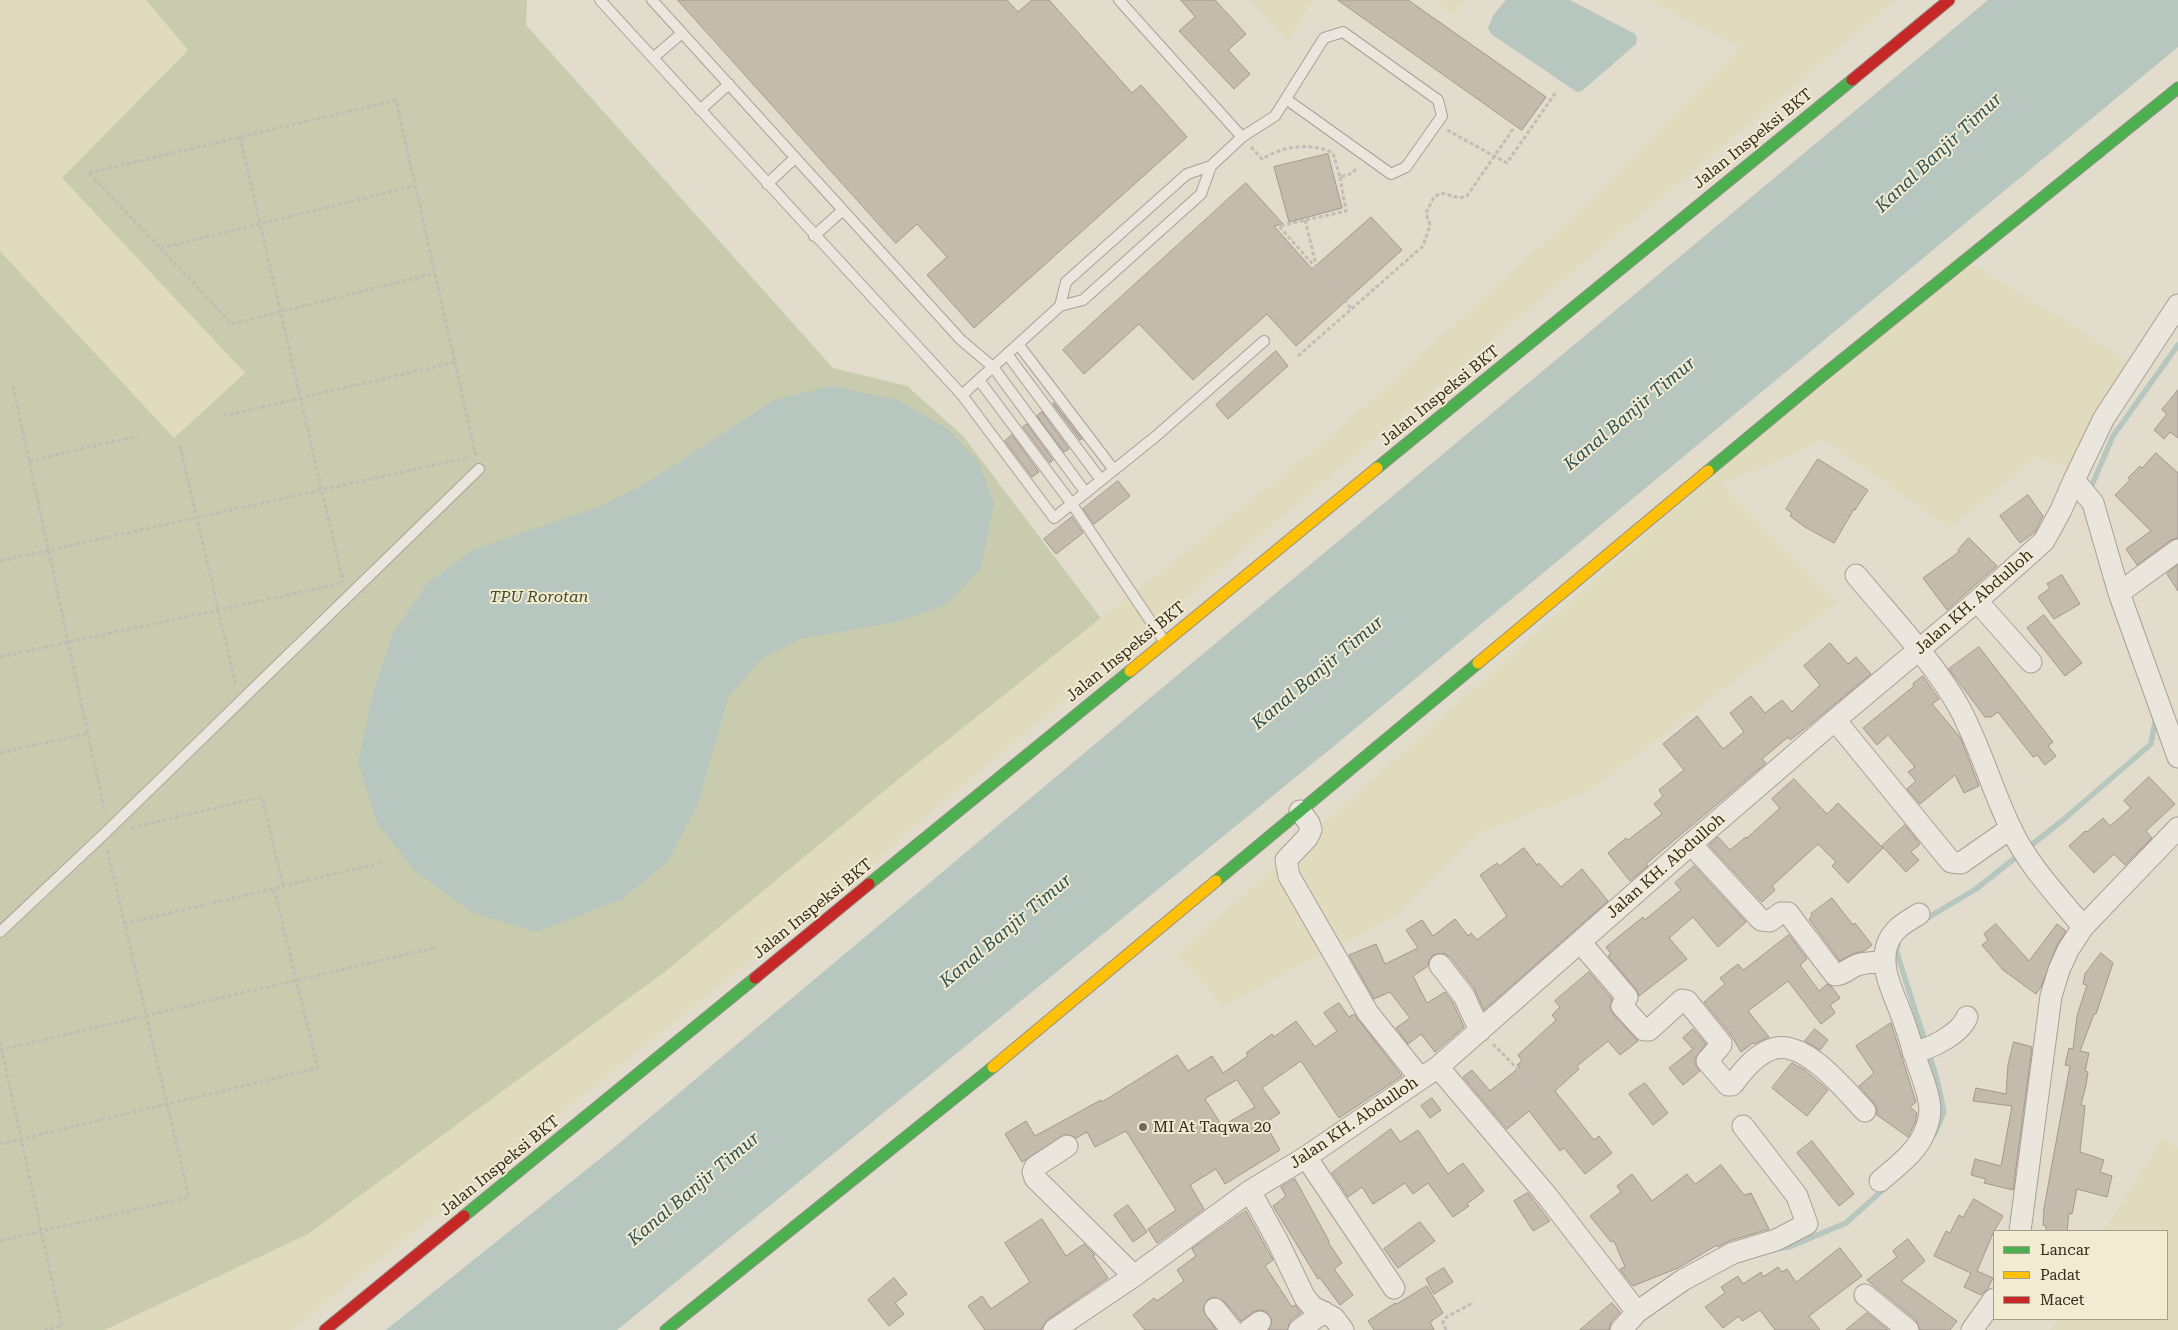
<!DOCTYPE html>
<html>
<head>
<meta charset="utf-8">
<style>
	body { margin:0 }
	#map { position:relative; width:2178px; height:1330px; overflow:hidden; background:#e1dccc; font-family:"Roboto Serif",serif }
	canvas { display:block }
	.legend { position:absolute; left:1993px; top:1230px; width:175px; height:90px; box-sizing:border-box; background:#f2ebd2; border:1px solid #a69e8a; margin:0; padding:6px 9px; list-style:none; font-size:15px; color:#342a1e }
	.legend li { display:flex; align-items:center; gap:10px; height:25px }
	.legend b { width:25px; border:1px solid #a69e8a }
</style>
</head>
<body>
<div id="map">
<canvas width="2178" height="1330"></canvas>
<ul class="legend">
<li><b style="height:6px;background:#4caf50"></b>Lancar</li>
<li><b style="height:6px;background:#ffc107"></b>Padat</li>
<li><b style="height:6px;background:#c62828"></b>Macet</li>
</ul>
</div>
<script>
const ctx = document.querySelector('canvas').getContext('2d');
ctx.lineJoin = 'round';
function fillPath(path, color) { ctx.fillStyle = color; ctx.fill(path, 'evenodd'); }
function stroke(path, color, width, dash) { ctx.strokeStyle = color; ctx.lineWidth = width; ctx.lineCap = dash ? 'butt' : 'round'; ctx.setLineDash(dash || []); ctx.stroke(path); }
function drawText(font, color, halo, rows, align = 'center') {
  ctx.font = font + ' "Roboto Serif",serif'; ctx.lineWidth = 4; ctx.setLineDash([]); ctx.textBaseline = 'middle'; ctx.strokeStyle = halo; ctx.fillStyle = color; for (const [text, x, y, turn = 0] of rows) {
    ctx.save(); ctx.translate(x, y); ctx.rotate((+turn || 0) * Math.PI / 180); ctx.textAlign = isNaN(turn) ? turn : align; if (halo) ctx.strokeText(text, 0, 0); ctx.fillText(text, 0, 0); ctx.restore();
  }
}
const farmland = new Path2D(`
	M 0,0 L 146,0 L 188,50 L 62,178 L 245,373 L 174,438 L 0,251 Z
	M 1250,0 L 1314,0 L 1288,40 Z
	M 1435,0 L 1467,0 L 1455,15 Z
	M 1648,0 L 1896,0 L 858,874 L 292,1330 L 105,1330 L 308,1234 L 666,971 L 906,773 L 1331,436 L 1584,206 L 1740,47 Z
	M 1957,256 L 2066,321 L 2137,368 L 2078,473 L 2038,456 L 1950,528 L 1824,440 L 1722,485 L 1837,603 L 1589,791 L 1479,833 L 1396,915 L 1223,1006 L 1176,955 Z
	M 2163,1138 L 2178,1148 L 2178,1330 L 2051,1330 L 2056,1319 L 2167,1319 L 2167,1231 L 2103,1231 Z`);
const cemetery = new Path2D(`
	M 146,0 L 527,0 L 526,25 L 833,368 L 907,386 L 963,436 L 1101,618 L 906,773 L 666,971 L 308,1234 L 105,1330 L 0,1330 L 0,251 L 174,438 L 245,373 L 62,178 L 188,50 Z`);
const water = new Path2D(`
	M 1506,0 L 1570,0 L 1635,34 L 1637,39 L 1636,44 L 1582,91 L 1577,92 L 1491,34 L 1488,28 L 1494,14 Z
	M 1988,0 L 2178,0 L 2178,47 L 1345,737 L 617,1330 L 386,1330 L 611,1150 L 1144,703 Z
	M 831,386 L 898,400 L 949,430 L 979,463 L 994,503 L 981,568 L 947,604 L 900,621 L 800,639 L 760,660 L 728,698 L 697,806 L 668,861 L 622,899 L 537,932 L 471,912 L 414,870 L 377,823 L 358,762 L 374,689 L 392,635 L 428,582 L 473,550 L 601,506 L 651,480 L 774,400 Z`);
const stream = new Path2D(`
	M 2089,492 L 2113,436 L 2178,345
	M 1924,920 L 1976,889 L 2063,820 L 2151,744 L 2156,717
	M 1898,946 L 1896,950 L 1937,1079 L 1944,1112 L 1934,1135
	M 1779,1248 L 1789,1247 L 1846,1223 L 1886,1187`);
const building = new Path2D(`
	M 678,0 L 1007,0 L 1018,12 L 1032,0 L 1049,0 L 1132,93 L 1141,85 L 1187,137 L 974,328 L 927,275 L 947,257 L 917,224 L 896,243 Z
	M 1181,0 L 1215,0 L 1246,34 L 1228,50 L 1250,74 L 1234,89 L 1179,31 L 1195,17 Z
	M 1338,0 L 1408,0 L 1546,97 L 1522,130 Z
	M 1328,154 L 1342,208 L 1289,222 L 1274,167 Z
	M 1246,183 L 1283,224 L 1274,226 L 1312,269 L 1371,217 L 1402,250 L 1296,346 L 1267,314 L 1193,380 L 1139,324 L 1084,374 L 1063,350 Z
	M 1276,351 L 1288,366 L 1228,419 L 1216,405 Z
	M 2178,390 L 2178,438 L 2170,432 L 2164,439 L 2154,430 L 2167,414 L 2162,410 Z
	M 1054,403 L 1082,439 L 1080,440 L 1053,404 Z
	M 1042,412 L 1069,449 L 1064,452 L 1037,416 Z
	M 1027,424 L 1053,460 L 1050,463 L 1023,427 Z
	M 1012,435 L 1039,472 L 1032,477 L 1005,441 Z
	M 2156,453 L 2178,473 L 2178,538 L 2171,540 L 2137,565 L 2126,549 L 2151,531 L 2115,495 L 2130,480 L 2128,478 L 2140,466 L 2142,468 Z
	M 1818,459 L 1868,490 L 1855,510 L 1854,509 L 1834,543 L 1805,527 L 1790,516 L 1792,513 L 1786,509 Z
	M 1118,481 L 1130,496 L 1094,524 L 1083,509 Z
	M 2028,495 L 2043,516 L 2035,532 L 2020,543 L 2000,516 Z
	M 1072,517 L 1083,533 L 1056,554 L 1044,539 Z
	M 1969,538 L 1997,566 L 1947,610 L 1923,578 L 1959,552 L 1958,550 Z
	M 2178,565 L 2178,591 L 2167,574 Z
	M 2062,575 L 2080,604 L 2054,619 L 2038,597 L 2050,588 L 2047,584 Z
	M 2044,615 L 2082,663 L 2065,676 L 2027,628 Z
	M 1830,643 L 1848,664 L 1856,657 L 1871,674 L 1812,723 L 1790,740 L 1788,737 L 1762,759 L 1766,763 L 1646,864 L 1648,866 L 1630,881 L 1608,853 L 1626,838 L 1628,840 L 1662,814 L 1654,804 L 1663,796 L 1659,790 L 1684,770 L 1663,744 L 1697,716 L 1723,749 L 1744,732 L 1730,713 L 1751,696 L 1765,713 L 1782,700 L 1792,712 L 1820,685 L 1804,666 Z
	M 1979,647 L 2053,742 L 2048,746 L 2056,756 L 2045,765 L 2037,755 L 2033,757 L 1998,712 L 1991,717 L 1985,717 L 1949,669 Z
	M 1923,676 L 1939,699 L 1932,704 L 1960,737 L 1979,786 L 1964,793 L 1955,775 L 1920,804 L 1907,789 L 1916,781 L 1908,772 L 1915,767 L 1888,735 L 1877,745 L 1863,728 L 1914,686 L 1913,684 Z
	M 2149,777 L 2175,804 L 2146,831 L 2152,838 L 2125,865 L 2114,854 L 2094,873 L 2069,846 L 2085,831 L 2087,832 L 2103,818 L 2110,826 L 2131,808 L 2124,801 Z
	M 1794,779 L 1827,814 L 1838,803 L 1883,848 L 1848,883 L 1832,866 L 1836,862 L 1818,844 L 1772,886 L 1775,890 L 1762,902 L 1709,845 L 1718,837 L 1730,850 L 1746,837 L 1747,838 L 1780,808 L 1772,799 Z
	M 1905,825 L 1920,844 L 1911,852 L 1919,860 L 1906,872 L 1882,846 Z
	M 1524,848 L 1537,865 L 1539,863 L 1561,887 L 1582,869 L 1608,901 L 1484,1010 L 1474,988 L 1450,957 L 1444,953 L 1433,955 L 1429,960 L 1428,966 L 1413,976 L 1427,1003 L 1445,992 L 1453,1003 L 1464,1027 L 1435,1052 L 1421,1034 L 1408,1044 L 1396,1028 L 1410,1018 L 1390,992 L 1374,999 L 1349,955 L 1376,944 L 1385,964 L 1418,948 L 1406,930 L 1422,920 L 1433,936 L 1455,919 L 1468,936 L 1471,933 L 1477,940 L 1507,916 L 1480,875 L 1497,863 L 1499,866 Z
	M 1694,866 L 1746,922 L 1718,947 L 1693,917 L 1669,938 L 1687,959 L 1639,996 L 1636,989 L 1608,956 L 1611,954 L 1606,947 L 1643,917 L 1645,920 L 1681,890 L 1675,883 Z
	M 1832,898 L 1853,925 L 1855,923 L 1872,945 L 1864,951 L 1852,954 L 1840,961 L 1809,919 L 1812,916 L 1811,914 Z
	M 1996,924 L 2029,961 L 2057,924 L 2066,931 L 2057,945 L 2041,987 L 2036,994 L 2003,970 L 1982,945 L 1988,940 L 1984,934 Z
	M 1789,935 L 1807,959 L 1800,965 L 1819,991 L 1827,984 L 1832,987 L 1840,998 L 1830,1005 L 1835,1013 L 1821,1024 L 1788,981 L 1748,1011 L 1769,1037 L 1754,1044 L 1753,1043 L 1741,1052 L 1731,1035 L 1704,1002 L 1725,984 L 1720,978 L 1738,964 L 1743,970 Z
	M 2101,953 L 2113,963 L 2096,1014 L 2094,1014 L 2080,1051 L 2089,1053 L 2085,1071 L 2088,1072 L 2086,1085 L 2081,1105 L 2085,1106 L 2080,1152 L 2104,1160 L 2100,1172 L 2112,1176 L 2107,1197 L 2077,1189 L 2072,1214 L 2069,1213 L 2067,1231 L 2046,1231 L 2046,1226 L 2043,1225 L 2044,1208 L 2070,1066 L 2065,1065 L 2069,1048 L 2073,1049 L 2077,1016 L 2087,985 L 2083,984 L 2085,974 Z
	M 1589,972 L 1612,999 L 1610,1007 L 1613,1014 L 1638,1041 L 1620,1055 L 1608,1041 L 1577,1066 L 1579,1069 L 1555,1091 L 1594,1140 L 1599,1136 L 1612,1153 L 1585,1174 L 1564,1148 L 1560,1151 L 1529,1111 L 1507,1129 L 1463,1077 L 1472,1070 L 1490,1091 L 1520,1067 L 1517,1065 L 1522,1061 L 1518,1055 L 1556,1020 L 1552,1015 L 1560,1007 L 1555,1001 Z
	M 1339,1003 L 1349,1017 L 1354,1014 L 1402,1076 L 1339,1118 L 1301,1061 L 1262,1088 L 1280,1113 L 1265,1123 L 1280,1150 L 1225,1184 L 1216,1169 L 1190,1185 L 1204,1209 L 1157,1243 L 1148,1229 L 1176,1210 L 1126,1131 L 1095,1147 L 1087,1132 L 1076,1138 L 1066,1134 L 1022,1162 L 1005,1134 L 1026,1121 L 1035,1136 L 1101,1100 L 1102,1102 L 1177,1055 L 1188,1071 L 1212,1056 L 1223,1073 L 1248,1056 L 1246,1053 L 1272,1034 L 1274,1037 L 1296,1021 L 1315,1047 L 1337,1031 L 1324,1013 ZM 1237,1080 L 1255,1107 L 1222,1126 L 1205,1099 Z
	M 1891,1023 L 1916,1102 L 1910,1107 L 1917,1113 L 1915,1123 L 1908,1137 L 1877,1115 L 1877,1109 L 1874,1103 L 1859,1086 L 1874,1073 L 1856,1046 Z
	M 1693,1029 L 1706,1044 L 1695,1058 L 1695,1064 L 1700,1071 L 1683,1085 L 1669,1068 L 1693,1049 L 1683,1038 Z
	M 1815,1029 L 1828,1040 L 1820,1050 L 1805,1041 Z
	M 2014,1042 L 2032,1047 L 2013,1190 L 1984,1183 L 1986,1179 L 1971,1175 L 1975,1159 L 2001,1166 L 2012,1106 L 1973,1101 L 1976,1088 L 2006,1094 L 2008,1065 Z
	M 1792,1063 L 1805,1070 L 1828,1090 L 1807,1116 L 1772,1088 Z
	M 1645,1083 L 1668,1113 L 1653,1125 L 1629,1094 Z
	M 1432,1098 L 1441,1110 L 1430,1118 L 1421,1106 Z
	M 1391,1129 L 1400,1142 L 1418,1130 L 1448,1174 L 1463,1163 L 1484,1191 L 1467,1204 L 1469,1206 L 1453,1217 L 1428,1183 L 1413,1194 L 1405,1183 L 1373,1204 L 1362,1187 L 1348,1197 L 1332,1173 Z
	M 1812,1141 L 1854,1194 L 1839,1206 L 1797,1153 Z
	M 1721,1165 L 1744,1195 L 1751,1193 L 1769,1229 L 1729,1241 L 1718,1247 L 1717,1245 L 1678,1268 L 1633,1286 L 1621,1271 L 1620,1269 L 1625,1267 L 1614,1241 L 1611,1242 L 1590,1216 L 1621,1192 L 1617,1186 L 1632,1174 L 1652,1201 L 1687,1174 L 1695,1184 Z
	M 1295,1179 L 1329,1241 L 1328,1242 L 1342,1263 L 1334,1269 L 1353,1295 L 1340,1305 L 1320,1278 L 1318,1279 L 1273,1206 L 1286,1196 L 1281,1187 Z
	M 1528,1193 L 1550,1221 L 1533,1231 L 1514,1201 Z
	M 1974,1199 L 2003,1216 L 1994,1231 L 1977,1271 L 1993,1278 L 1988,1288 L 1981,1295 L 1964,1287 L 1971,1273 L 1934,1256 L 1946,1231 L 1950,1233 L 1959,1215 L 1963,1217 Z
	M 1128,1205 L 1147,1232 L 1133,1242 L 1114,1215 Z
	M 1246,1211 L 1273,1260 L 1265,1266 L 1292,1307 L 1295,1305 L 1301,1313 L 1291,1320 L 1287,1330 L 1269,1330 L 1272,1320 L 1266,1311 L 1259,1310 L 1253,1312 L 1241,1321 L 1224,1301 L 1214,1297 L 1207,1300 L 1203,1310 L 1216,1330 L 1145,1330 L 1133,1315 L 1154,1298 L 1157,1301 L 1184,1281 L 1177,1270 L 1196,1256 L 1192,1249 Z
	M 1042,1219 L 1066,1256 L 1084,1244 L 1095,1255 L 1093,1256 L 1108,1278 L 1047,1320 L 1041,1330 L 985,1330 L 968,1306 L 982,1296 L 991,1309 L 1030,1282 L 1005,1243 Z
	M 1420,1222 L 1435,1241 L 1398,1268 L 1384,1249 Z
	M 1908,1239 L 1925,1261 L 1901,1281 L 1957,1321 L 1950,1330 L 1920,1330 L 1916,1320 L 1867,1280 L 1897,1257 L 1893,1251 Z
	M 1840,1248 L 1862,1276 L 1809,1316 L 1820,1330 L 1775,1330 L 1760,1310 L 1742,1321 L 1739,1316 L 1723,1328 L 1705,1307 L 1725,1293 L 1721,1287 L 1738,1276 L 1743,1284 L 1761,1272 L 1763,1277 L 1778,1267 L 1782,1272 L 1787,1269 L 1796,1282 Z
	M 1444,1268 L 1453,1282 L 1434,1294 L 1426,1279 Z
	M 894,1278 L 907,1294 L 895,1303 L 904,1314 L 889,1326 L 868,1300 Z
	M 1427,1286 L 1443,1313 L 1430,1322 L 1434,1330 L 1374,1330 L 1368,1321 L 1395,1303 L 1396,1304 Z
	M 1612,1303 L 1620,1312 L 1611,1322 L 1609,1330 L 1580,1330 Z
	M 1867,1313 L 1888,1330 L 1846,1330 Z`);
const path = new Path2D(`
	M 1447,130 L 1507,163 L 1556,92
	M 240,137 L 343,582
	M 1251,147 L 1262,159 C 1283,146 1311,142 1333,153 L 1340,177 L 1353,173 L 1357,167
	M 89,173 L 396,100 L 476,456
	M 89,173 L 232,324 L 435,273
	M 1340,177 L 1346,211 L 1279,226 L 1352,309
	M 1305,220 L 1317,269
	M 161,248 L 415,186
	M 1298,356 L 1423,246 L 1430,225 L 1426,213 L 1434,197 L 1441,193 L 1460,198 L 1467,196 L 1513,129
	M 13,386 L 105,813
	M 223,416 L 455,362
	M 180,446 L 236,686
	M 29,461 L 138,436
	M 0,561 L 471,457
	M 0,657 L 343,583
	M 0,753 L 88,733
	M 131,828 L 262,797 L 283,886
	M 124,924 L 381,863
	M 0,1042 L 62,1326 L 45,1330
	M 1493,1044 L 1545,1097
	M 0,1050 L 438,947
	M 0,1144 L 318,1068 L 274,889
	M 0,1241 L 189,1197 L 107,849
	M 1446,1330 L 1443,1322 L 1445,1318 L 1474,1302`);
const lane = new Path2D(`
	M 600,0 L 962,395 L 1054,518 L 1155,437 L 1264,341
	M 652,0 L 961,340 L 993,367 L 1086,493
	M 1119,0 L 1242,137
	M 653,58 L 682,33
	M 700,110 L 729,84
	M 767,184 L 795,158
	M 814,236 L 843,210
	M 1060,306 L 1066,282 L 1187,174 L 1211,166 L 1242,137 L 1275,116 L 1324,38 L 1343,32 L 1438,100 L 1442,116 L 1406,167 L 1391,174 L 1286,99
	M 1018,344 L 1114,470
	M 1007,354 L 1101,480
	M 979,380 L 1072,504 L 1164,641
	M 962,395 L 1060,306 L 1083,300 L 1201,194 L 1211,166
	M 0,932 L 103,835 L 479,469`);
const street = new Path2D(`
	M 2074,480 L 2093,503 L 2119,593 L 2178,757
	M 1856,575 C 1890,616 1933,661 1959,707 C 1980,746 1992,789 2011,829 C 2028,865 2058,896 2083,927
	M 2119,593 L 2178,550
	M 1977,601 L 2031,662
	M 1835,720 L 1951,862 L 1961,863 L 2011,828
	M 1300,811 L 1309,823 L 1311,830 L 1307,838 L 1286,860 L 1289,876 L 1368,1013 L 1420,1078
	M 1691,844 L 1761,920 L 1770,921 L 1781,913 L 1788,913 L 1835,975 C 1844,975 1849,968 1857,965 C 1866,962 1876,962 1885,962
	M 1580,942 L 1627,997 L 1622,1006 L 1644,1030 L 1649,1030 L 1682,1000 L 1687,1001 L 1721,1043 L 1721,1045 L 1707,1061 L 1728,1085 L 1732,1085 C 1743,1071 1757,1052 1776,1048 C 1807,1042 1845,1090 1865,1111
	M 1440,965 L 1464,996 L 1480,1031
	M 1913,1052 C 1931,1049 1960,1034 1967,1017
	M 1438,1067 L 1548,1197 L 1637,1312
	M 1067,1146 L 1035,1167 L 1033,1172 L 1035,1178 L 1134,1276
	M 1306,1157 L 1394,1288
	M 1880,1181 C 1896,1167 1918,1151 1925,1131 C 1929,1122 1931,1111 1929,1101 C 1927,1089 1922,1076 1918,1065 C 1912,1047 1907,1028 1900,1011 C 1892,990 1880,968 1887,945 C 1892,929 1906,922 1919,914
	M 1250,1191 L 1278,1242 L 1305,1298 L 1313,1307 L 1334,1318 L 1343,1330
	M 2020,1231 L 2051,996 L 2059,970 L 2068,950 L 2083,927 L 2178,828
	M 1865,1295 L 1908,1330
	M 1215,1309 L 1232,1330
	M 1054,1330 L 1134,1276 L 1250,1191 L 1306,1157 L 1438,1067 L 1691,844 L 1835,720 L 1977,601 L 2044,541 L 2061,510 L 2074,480 L 2104,418 L 2178,305
	M 1249,1330 L 1260,1322
	M 1299,1330 L 1324,1312
	M 1621,1330 L 1637,1312 L 1683,1280 L 1733,1253 L 1776,1240 L 1807,1224 L 1797,1196 L 1743,1126
	M 1972,1330 L 1994,1299`);
const fast = new Path2D(`
	M 1377,468 L 1852,80
	M 1708,471 L 1821,377 L 2178,88
	M 1216,881 L 1478,663
	M 869,884 L 1130,671
	M 464,1216 L 755,978
	M 666,1330 L 993,1067`);
const slow = new Path2D(`
	M 1478,663 L 1708,471
	M 1130,671 L 1377,468
	M 993,1067 L 1216,881`);
const jam = new Path2D(`
	M 1852,80 L 1949,0
	M 755,978 L 869,884
	M 325,1330 L 464,1216`);
const markers = [
	[1143,1127,5,"#71685b"]
];
const streetNames = [
	["Jalan Inspeksi BKT",1753,139,-39],
	["Jalan Inspeksi BKT",1440,396,-39],
	["Jalan KH. Abdulloh",1974,602,-41],
	["Jalan Inspeksi BKT",1126,652,-39],
	["Jalan KH. Abdulloh",1666,866,-41],
	["Jalan Inspeksi BKT",813,909,-39],
	["Jalan KH. Abdulloh",1354,1123,-34],
	["Jalan Inspeksi BKT",500,1166,-39]
];
const parkNames = [
	["TPU Rorotan",539,597]
];
const poiNames = [
	["MI At Taqwa 20",1153,1127]
];
const waterNames = [
	["Kanal Banjir Timur",1939,153,-43],
	["Kanal Banjir Timur",1630,414,-40],
	["Kanal Banjir Timur",1318,673,-40],
	["Kanal Banjir Timur",1006,931,-40],
	["Kanal Banjir Timur",694,1189,-40]
];
fillPath(farmland, '#e0dbbd');
fillPath(cemetery, '#c9cbae');
fillPath(water, '#b7c6be');
stroke(stream, '#b7c6be', 5.5);
fillPath(building, '#c5bbad');
stroke(building, '#a1988c', 1);
stroke(lane, '#a6a195', 12);
stroke(street, '#a6a195', 23);
stroke(fast, '#969085', 13);
stroke(slow, '#969085', 13);
stroke(jam, '#969085', 13);
stroke(path, '#c2bdb4', 3, [4, 2.5]);
stroke(lane, '#eae6dd', 10);
stroke(street, '#eae6dd', 21);
stroke(fast, '#4caf50', 11);
stroke(slow, '#ffc107', 11);
stroke(jam, '#c62828', 11);
for (const [x, y, r, color] of markers) { const dot = new Path2D(); dot.arc(x, y, r, 0, 2 * Math.PI); ctx.fillStyle = color; ctx.fill(dot); stroke(dot, '#f2ebd2', 2); }
drawText('16px', '#342a1e', '#f2ebd2', streetNames);
drawText('italic 16px', '#424f26', '#f2ebd2', parkNames);
drawText('16px', '#342a1e', '#f2ebd2', poiNames, 'left');
drawText('italic 18px', '#2e5253', '#f2ebd2', waterNames);
</script>
</body>
</html>
